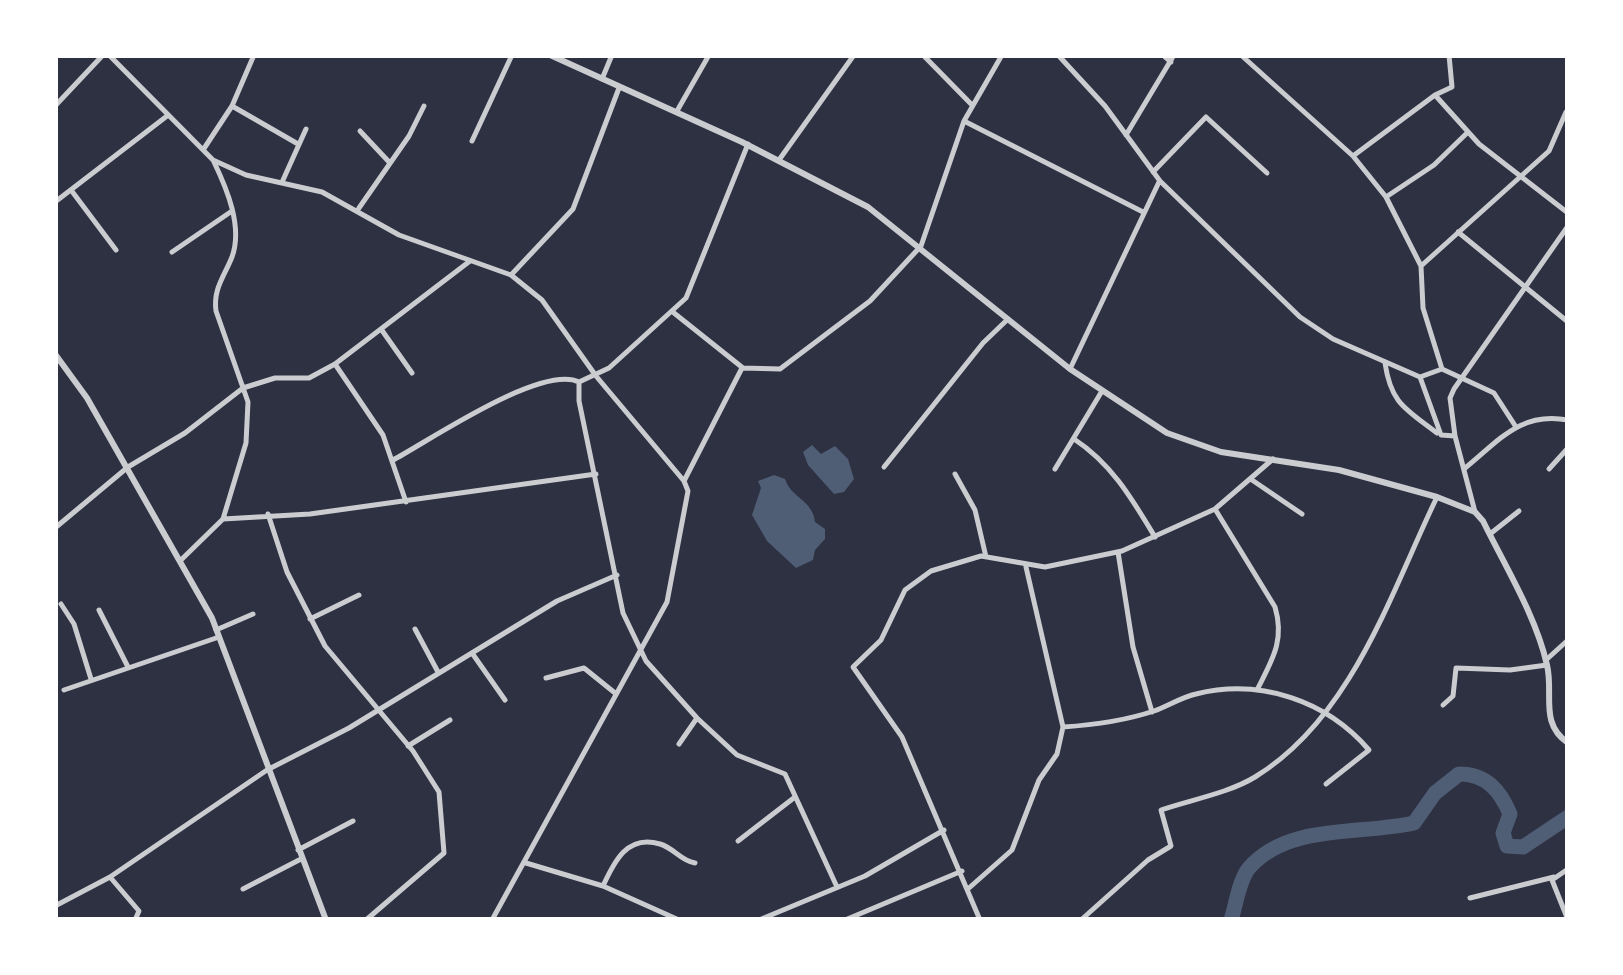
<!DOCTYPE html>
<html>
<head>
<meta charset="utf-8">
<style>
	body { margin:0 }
	#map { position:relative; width:1623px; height:975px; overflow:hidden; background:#2d3142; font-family:"Source Sans 3",sans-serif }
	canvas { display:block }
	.frame { position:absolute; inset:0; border:58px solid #fff; pointer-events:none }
</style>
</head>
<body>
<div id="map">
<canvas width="1623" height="975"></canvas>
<div class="frame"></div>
</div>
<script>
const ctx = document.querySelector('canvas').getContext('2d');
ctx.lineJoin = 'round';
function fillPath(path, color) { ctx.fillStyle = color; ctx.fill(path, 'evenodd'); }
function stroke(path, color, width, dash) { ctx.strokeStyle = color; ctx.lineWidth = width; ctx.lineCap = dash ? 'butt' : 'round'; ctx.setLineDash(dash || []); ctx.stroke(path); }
const water = new Path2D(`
	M 812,445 L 821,454 L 835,446 L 848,459 L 854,479 L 844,492 L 834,494 L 808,465 L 803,452 Z
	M 774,475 L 785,479 C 791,498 813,500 815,522 L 825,529 L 825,539 L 815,550 L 813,560 L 796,568 L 767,541 L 752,515 L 761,488 L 758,481 Z`);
const river = new Path2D(`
	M 1231,920 C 1236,905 1239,880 1249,868 C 1288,823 1362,835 1414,823 L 1435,793 L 1459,774 C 1486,774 1500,790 1510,814 L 1503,833 L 1507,846 L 1523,847 L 1568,817`);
const minor = new Path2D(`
	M 109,55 L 213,160 L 246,175 L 322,192 L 399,235 L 511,275 L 542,300 L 596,376 L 684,481 L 688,491 L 667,602 L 492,920
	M 923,55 L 972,105
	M 1058,55 L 1105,106 L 1160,181 L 1300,317 L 1333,339 L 1420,377 L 1442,369 L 1494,393 L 1516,427
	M 1163,55 L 1171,62
	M 1241,55 L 1353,156 L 1386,197 L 1421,266 L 1423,308 L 1442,369
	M 1449,55 L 1452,87 L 1435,95 L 1479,144 L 1568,213
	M 602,79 L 612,55
	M 55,106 L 103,55
	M 232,106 L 298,144
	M 677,111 L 709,55
	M 964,121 L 1143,212
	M 360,131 L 390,163
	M 1126,135 L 1174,55
	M 472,141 L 512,55
	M 748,144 L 686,298 L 609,368 L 579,382 L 579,401 L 623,613 L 646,661 L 697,718 L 737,755 L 785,774 L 837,887
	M 203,150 L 232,106 L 254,55
	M 1353,156 L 1435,95
	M 779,160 L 854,55
	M 1153,172 L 1206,117 L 1267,173
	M 283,180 L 306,129
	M 71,190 L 116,250
	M 1386,197 L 1434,165 L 1467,133
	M 55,202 L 167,116
	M 359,208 L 409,136 L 424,106
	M 1458,232 L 1568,322
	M 172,252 L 232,211
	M 1421,266 L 1549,151 L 1566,112
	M 511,275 L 573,209 L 619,88
	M 674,313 L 743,368 L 780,369 L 870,301 L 921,246 L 964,121 L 1002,55
	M 381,329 L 412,373
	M 1385,363 C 1391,404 1406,409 1437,433
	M 335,364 L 383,435 L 406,502
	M 1070,369 L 1159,182
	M 1420,377 L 1441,435 L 1455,436 L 1475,512
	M 1455,436 L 1450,398 L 1454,389 L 1568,226
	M 1074,439 C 1112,464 1132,499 1155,537
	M 393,460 C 429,441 541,364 579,382
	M 884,467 L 983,343 L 1008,319
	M 1055,469 L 1102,391
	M 1464,469 C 1499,441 1520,411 1568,420
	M 1549,469 L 1568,448
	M 955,474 L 975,510 L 986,557
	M 1252,480 L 1302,514
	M 684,481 L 742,368
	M 1215,509 L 1275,607 C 1285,641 1272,660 1257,690
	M 268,514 L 287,572 L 325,646 L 413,751 L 439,792 L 444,853 L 366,920
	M 223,519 L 310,514 L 596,474
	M 55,528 L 128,467 L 185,433 L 243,388 L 275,378 L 309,378 L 335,364 L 470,261
	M 1490,534 L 1519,511
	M 1118,552 L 1133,647 L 1152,712
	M 182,559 L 223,519 L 246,443 L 248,402 L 216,311 C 213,289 224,277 232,257 C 243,227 227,189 214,162
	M 61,604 L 74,624 L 91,679
	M 99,610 L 128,667
	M 310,619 L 359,595
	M 415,629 L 438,672
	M 216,630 L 253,614
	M 472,653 L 505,700
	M 1546,660 L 1568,640
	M 546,678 L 584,668 L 615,693
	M 64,690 L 219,637
	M 1443,705 L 1453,696 L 1456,668 L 1510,670 L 1547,665
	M 1063,727 C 1094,725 1124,721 1154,711 C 1168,706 1182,697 1196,694 C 1261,678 1327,701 1369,750 L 1326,784
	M 679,744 L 697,718
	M 408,746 L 450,720
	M 738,841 L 795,797
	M 298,850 L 353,821
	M 526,863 L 603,886 C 614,862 627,834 660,844 C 674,848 681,861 695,863
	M 1568,869 L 1552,880 L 1568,920
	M 110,877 L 139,911 L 135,920
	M 603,886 L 679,920
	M 969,888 L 1012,850 L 1039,780 L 1057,754 L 1063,727 L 1026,567
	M 243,889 L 301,859
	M 1470,898 L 1554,877
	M 55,906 L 110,877 L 267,770 L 349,728 L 557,601 L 617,575
	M 759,920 L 865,876 L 944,830
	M 845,920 L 962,871
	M 980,920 L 902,737 L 853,667 L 881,640 L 905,590 L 931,571 L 981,556 L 1045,567 L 1122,551 L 1215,509 L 1273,459
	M 1081,920 L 1148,860 L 1171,846 L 1161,810 C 1190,800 1229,793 1255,777 C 1352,718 1391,592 1437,497`);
const tertiary = new Path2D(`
	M 550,55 L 742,142 L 868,207 L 1070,369 L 1167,433 L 1221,452 L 1339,470 L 1437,497 L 1475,512 L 1483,521 C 1505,566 1536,616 1547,665 C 1554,694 1539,723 1568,743
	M 55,354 L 87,398 L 212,618 L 326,920`);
fillPath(water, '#4f5d75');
stroke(river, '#4f5d75', 15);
stroke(minor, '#caccd0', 5);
stroke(tertiary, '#caccd0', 6);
</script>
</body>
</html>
